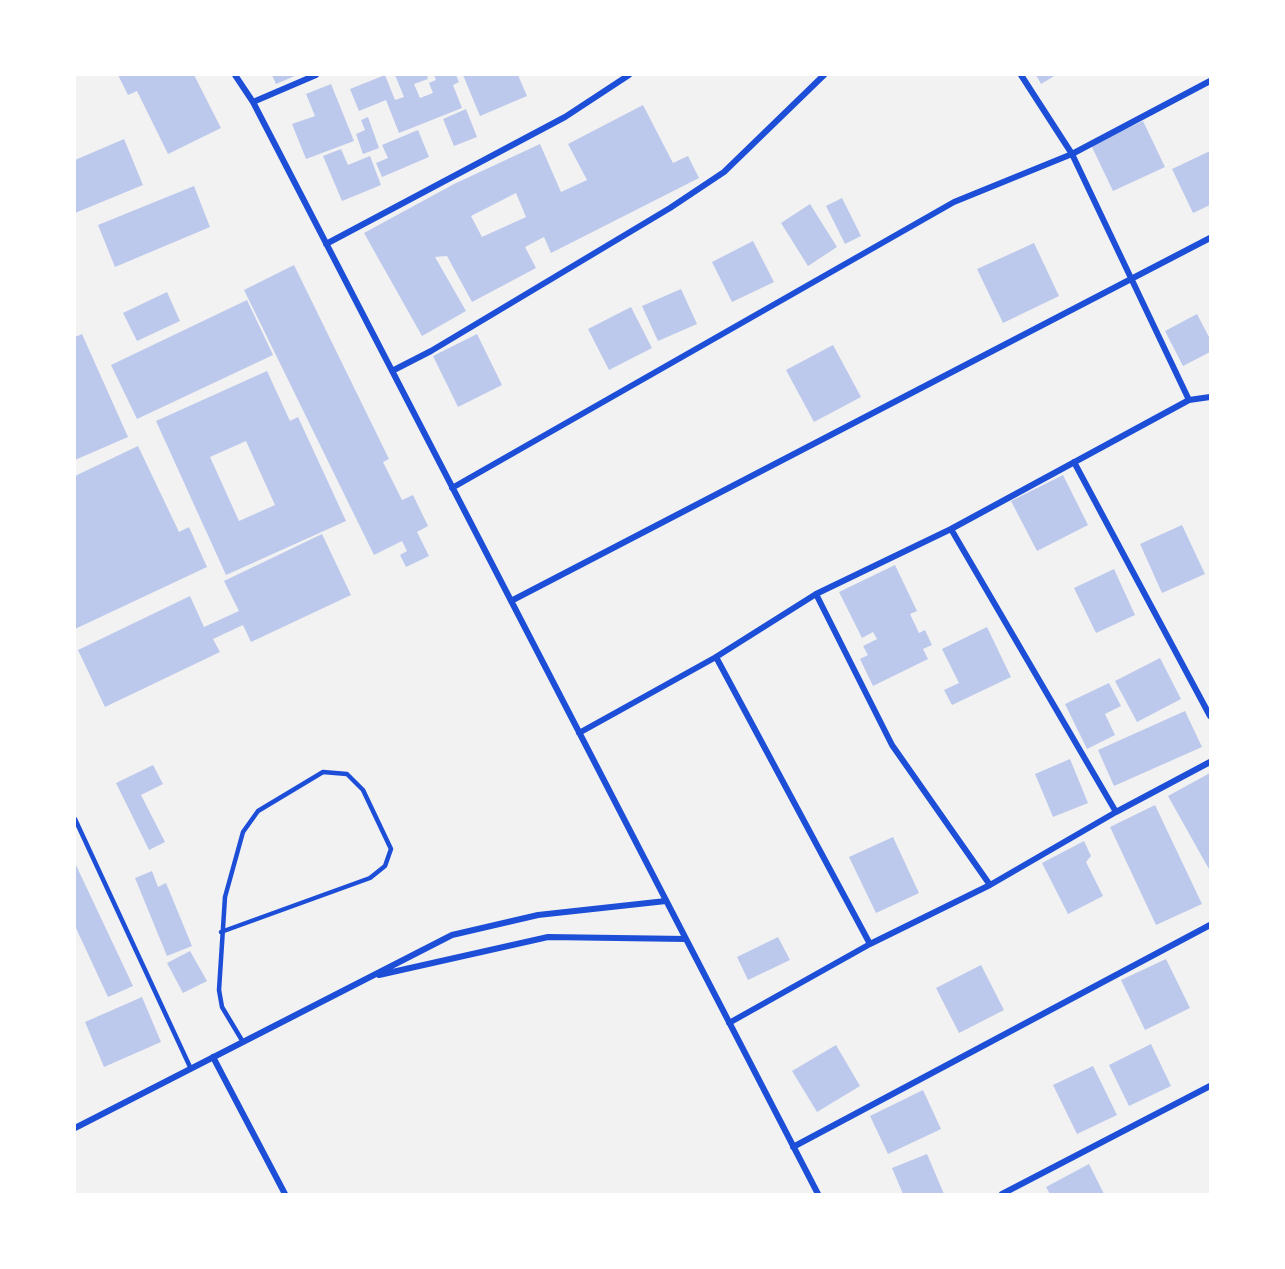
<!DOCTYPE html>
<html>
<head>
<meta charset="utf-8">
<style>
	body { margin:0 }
	#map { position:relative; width:1285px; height:1269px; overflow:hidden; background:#f2f2f2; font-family:Karla,sans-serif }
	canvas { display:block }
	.frame { position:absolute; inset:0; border:76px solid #fff; pointer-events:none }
</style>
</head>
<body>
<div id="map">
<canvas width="1285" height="1269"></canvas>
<div class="frame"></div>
</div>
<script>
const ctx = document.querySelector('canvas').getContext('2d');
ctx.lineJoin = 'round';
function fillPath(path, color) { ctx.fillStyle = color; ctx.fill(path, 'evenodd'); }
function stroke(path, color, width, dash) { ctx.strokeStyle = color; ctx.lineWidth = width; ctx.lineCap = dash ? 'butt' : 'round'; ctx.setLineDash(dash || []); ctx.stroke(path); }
const building = new Path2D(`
	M 118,75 L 194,75 L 221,128 L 168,154 L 137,91 L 128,95 Z
	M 272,75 L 297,75 L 276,84 Z
	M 385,75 L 395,100 L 404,97 L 395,75 L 427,75 L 428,79 L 414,84 L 420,98 L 433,93 L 429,83 L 436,80 L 434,75 L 456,75 L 459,82 L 453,85 L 462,108 L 399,133 L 386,100 L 359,111 L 350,89 Z
	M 463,75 L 518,75 L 527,96 L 480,116 Z
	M 1036,75 L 1056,75 L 1041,84 Z
	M 331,84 L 354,141 L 306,159 L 292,124 L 315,116 L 306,94 Z
	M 643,105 L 673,163 L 688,156 L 699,178 L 551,253 L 544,237 L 525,247 L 536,268 L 472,302 L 447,256 L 435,257 L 466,311 L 422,336 L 364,233 L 454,184 L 540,144 L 561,192 L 587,180 L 568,144 ZM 516,193 L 526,217 L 482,237 L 471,216 Z
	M 466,109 L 477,137 L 454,146 L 443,119 Z
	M 368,117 L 379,148 L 363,154 L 356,134 L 365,130 L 361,120 Z
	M 1143,121 L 1165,167 L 1113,191 L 1091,145 Z
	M 418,130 L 429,157 L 382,177 L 376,163 L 388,158 L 382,145 Z
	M 124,139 L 143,185 L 75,213 L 75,160 Z
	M 341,149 L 348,165 L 370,156 L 381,185 L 342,201 L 323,156 Z
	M 1210,151 L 1210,205 L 1193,213 L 1172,169 Z
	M 194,186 L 210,227 L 115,267 L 98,225 Z
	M 842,198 L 861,236 L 845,244 L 826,206 Z
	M 810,204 L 837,247 L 808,266 L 781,223 Z
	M 753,241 L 774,282 L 732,302 L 712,262 Z
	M 1034,243 L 1059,296 L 1003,323 L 977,269 Z
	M 294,265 L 389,459 L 383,462 L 402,500 L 413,495 L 428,526 L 417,532 L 429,556 L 406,567 L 400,555 L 407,551 L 402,541 L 374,555 L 244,290 Z
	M 681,289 L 697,324 L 658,341 L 642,306 Z
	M 167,292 L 180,321 L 137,341 L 123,313 Z
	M 247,300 L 273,355 L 137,419 L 111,365 Z
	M 631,307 L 652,348 L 609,370 L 588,329 Z
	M 1197,314 L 1210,339 L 1210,352 L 1183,366 L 1165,331 Z
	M 82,334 L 128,437 L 75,460 L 75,337 Z
	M 477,334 L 502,385 L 458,407 L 433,356 Z
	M 833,345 L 861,397 L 814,422 L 786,370 Z
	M 267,371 L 290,421 L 298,417 L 346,521 L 226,575 L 156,421 ZM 246,441 L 275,505 L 239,521 L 210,457 Z
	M 138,446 L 179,532 L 189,527 L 207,567 L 75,629 L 75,476 Z
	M 1063,475 L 1088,525 L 1037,551 L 1011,501 Z
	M 1182,525 L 1205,574 L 1162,593 L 1140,544 Z
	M 322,534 L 351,595 L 251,642 L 243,625 L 213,639 L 220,652 L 105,707 L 78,650 L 190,596 L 204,627 L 239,611 L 224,581 Z
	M 895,565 L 917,611 L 910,614 L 919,633 L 925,630 L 932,645 L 923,649 L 928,659 L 873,686 L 860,659 L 868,655 L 863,646 L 877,639 L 873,632 L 862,638 L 839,592 Z
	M 1114,569 L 1135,615 L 1096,633 L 1074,588 Z
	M 987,627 L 1011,677 L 952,705 L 944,690 L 959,683 L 942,649 Z
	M 1160,658 L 1181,699 L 1137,722 L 1115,681 Z
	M 1109,683 L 1121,706 L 1105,714 L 1115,735 L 1087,749 L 1065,704 Z
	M 1185,711 L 1202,747 L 1114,786 L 1098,750 Z
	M 1070,759 L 1088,803 L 1053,817 L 1035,774 Z
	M 153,765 L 163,784 L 141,795 L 165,842 L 149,850 L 116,783 Z
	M 1210,773 L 1210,871 L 1168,796 Z
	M 1155,805 L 1202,904 L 1156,925 L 1110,827 Z
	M 893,837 L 919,893 L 876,913 L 849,857 Z
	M 1084,841 L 1091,856 L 1086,862 L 1103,896 L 1068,914 L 1042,863 Z
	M 75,863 L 133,986 L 108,997 L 75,926 Z
	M 152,871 L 158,887 L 166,883 L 192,946 L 167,956 L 135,878 Z
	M 778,937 L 790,960 L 748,980 L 737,957 Z
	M 190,951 L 207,981 L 183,993 L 167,963 Z
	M 1166,959 L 1190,1008 L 1145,1030 L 1121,980 Z
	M 981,965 L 1004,1010 L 959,1033 L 936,988 Z
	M 142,997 L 161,1042 L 104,1067 L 85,1022 Z
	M 1151,1044 L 1171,1086 L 1129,1106 L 1109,1065 Z
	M 836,1045 L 860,1086 L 817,1112 L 792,1071 Z
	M 1093,1066 L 1117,1115 L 1077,1134 L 1053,1085 Z
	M 923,1090 L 941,1129 L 888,1154 L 870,1116 Z
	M 927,1154 L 944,1194 L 903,1194 L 892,1168 Z
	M 1089,1164 L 1104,1194 L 1050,1194 L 1046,1187 Z`);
const service = new Path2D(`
	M 75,819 L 191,1069
	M 221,932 L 370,878 L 385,866 L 391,849 L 363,790 L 347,774 L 323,772 L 258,811 L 243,832 L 225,897 L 219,990 L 222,1007 L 243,1042`);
const minor = new Path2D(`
	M 235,75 L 253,102 L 818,1194
	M 1021,75 L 1072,154 L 1189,400
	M 253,102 L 316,75
	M 326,244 L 565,117 L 629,75
	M 392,371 L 431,351 L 670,208 L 724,172 L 824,75
	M 1074,462 L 1210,716
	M 452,488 L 954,202 L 1072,154 L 1210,81
	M 951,529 L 1116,812
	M 816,594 L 892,745 L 990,885
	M 511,601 L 1210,238
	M 716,657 L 870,944
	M 579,733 L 716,657 L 816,594 L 951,529 L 1189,400 L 1210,397
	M 379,975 L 548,937 L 686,939
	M 729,1023 L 870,944 L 990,885 L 1116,812 L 1210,762
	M 213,1057 L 285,1194
	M 75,1128 L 452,935 L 538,915 L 666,901
	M 793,1147 L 1210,925
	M 1002,1194 L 1210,1086`);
fillPath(building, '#bdc9ec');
stroke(service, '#1d4ed8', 4.5);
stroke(minor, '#1d4ed8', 6);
</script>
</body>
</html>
